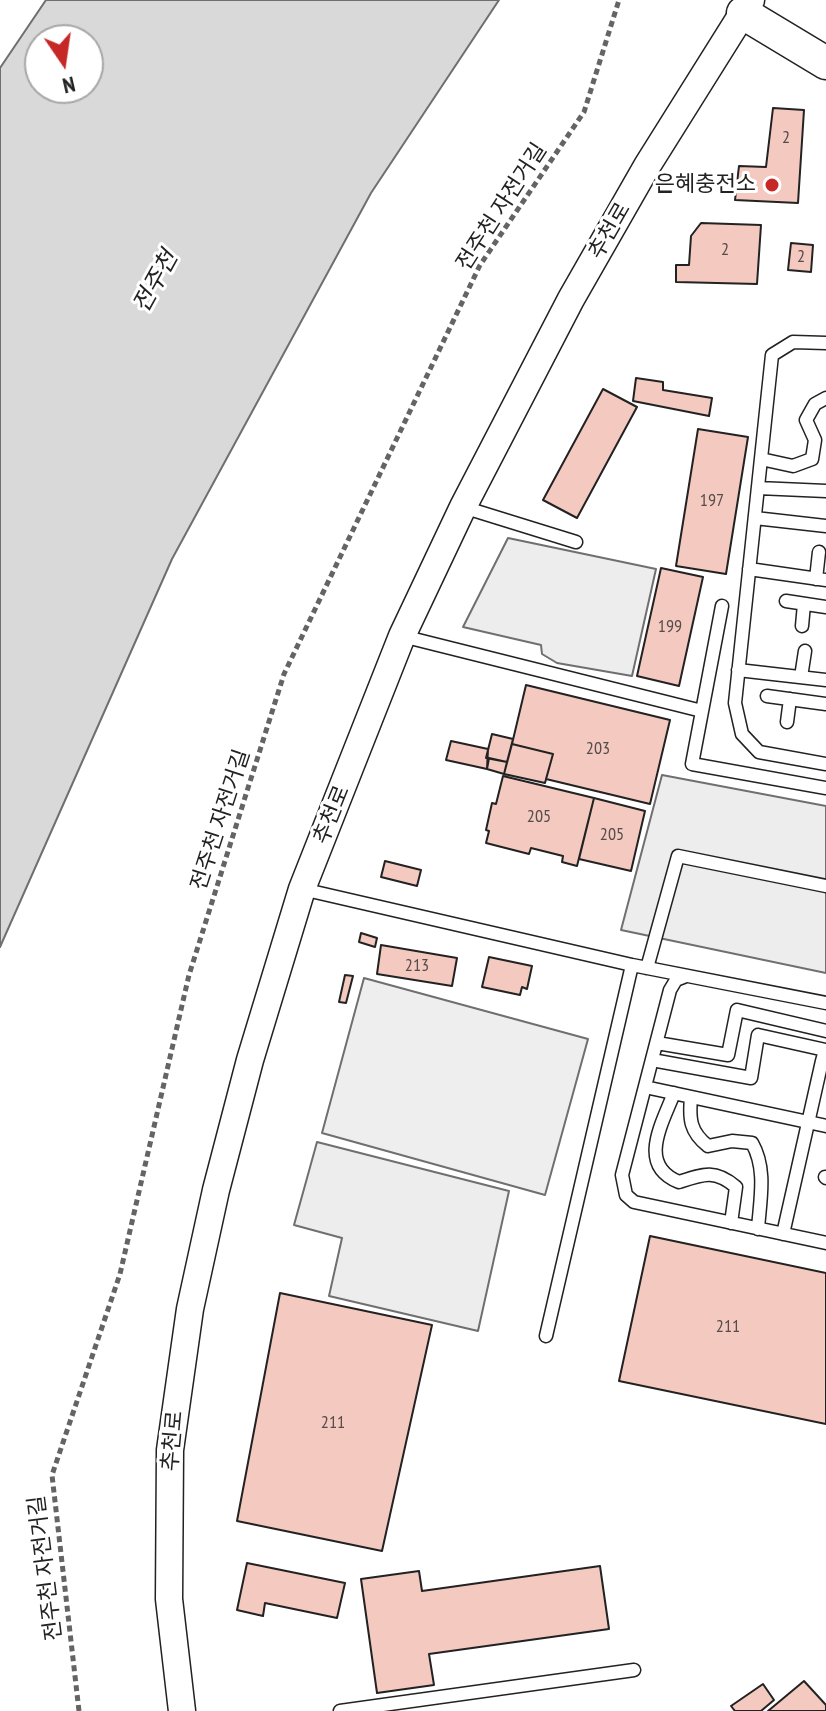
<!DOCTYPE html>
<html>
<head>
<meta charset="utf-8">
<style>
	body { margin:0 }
	#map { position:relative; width:826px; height:1711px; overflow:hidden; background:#fff; font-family:"PT Sans Narrow",sans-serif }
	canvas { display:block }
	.north { position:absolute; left:24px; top:24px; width:80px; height:80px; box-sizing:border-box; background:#fff; border:2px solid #a7a7a7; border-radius:50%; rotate:167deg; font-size:22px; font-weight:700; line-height:32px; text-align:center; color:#222 }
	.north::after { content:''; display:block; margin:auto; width:28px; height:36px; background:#c62828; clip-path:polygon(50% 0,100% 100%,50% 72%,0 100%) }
</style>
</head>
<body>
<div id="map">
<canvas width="826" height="1711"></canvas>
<div class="north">N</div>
</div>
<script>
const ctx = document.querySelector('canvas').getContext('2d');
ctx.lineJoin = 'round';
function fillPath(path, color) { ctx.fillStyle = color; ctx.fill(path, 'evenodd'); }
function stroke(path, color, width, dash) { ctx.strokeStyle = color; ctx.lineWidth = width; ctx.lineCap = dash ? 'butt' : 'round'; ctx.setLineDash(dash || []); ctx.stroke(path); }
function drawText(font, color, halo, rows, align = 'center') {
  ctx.font = font + ' "PT Sans Narrow","Noto Sans KR",sans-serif'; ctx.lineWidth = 6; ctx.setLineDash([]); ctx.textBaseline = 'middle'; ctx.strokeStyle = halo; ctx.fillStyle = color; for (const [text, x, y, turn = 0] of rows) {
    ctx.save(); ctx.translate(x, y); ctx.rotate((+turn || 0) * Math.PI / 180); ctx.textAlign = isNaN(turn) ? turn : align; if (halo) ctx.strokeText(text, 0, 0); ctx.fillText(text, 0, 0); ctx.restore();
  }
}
const green = new Path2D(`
	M 364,978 L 588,1039 L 545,1195 L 322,1133 Z`);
const parking = new Path2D(`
	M 508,538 L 656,569 L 632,676 L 557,663 L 542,654 L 541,645 L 463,627 Z
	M 662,775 L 826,806 L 826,973 L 621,930 Z
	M 317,1142 L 509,1191 L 478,1331 L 329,1296 L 342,1238 L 294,1225 Z`);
const water = new Path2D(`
	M 46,0 L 499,0 L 371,193 L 172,559 L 0,947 L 0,68 ZM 40,40 L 88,40 L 88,88 L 40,88 Z`);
const building = new Path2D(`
	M 773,108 L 804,110 L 798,203 L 735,200 L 739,166 L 766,167 Z
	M 701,223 L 761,225 L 757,284 L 676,282 L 676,265 L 689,265 L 691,236 Z
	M 791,243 L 813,245 L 811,272 L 788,270 Z
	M 636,378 L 663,382 L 663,390 L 712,398 L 709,416 L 633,401 Z
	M 603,389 L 637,407 L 577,518 L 543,500 Z
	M 698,429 L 748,437 L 726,574 L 676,566 Z
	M 661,568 L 703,577 L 679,686 L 637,676 Z
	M 526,685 L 670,720 L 650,804 L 546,779 L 553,754 L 512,744 Z
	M 492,734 L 513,739 L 507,762 L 486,758 Z
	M 451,741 L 488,749 L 487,769 L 446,760 Z
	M 512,744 L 553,754 L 545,783 L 504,774 Z
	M 489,758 L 507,762 L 504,774 L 487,769 Z
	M 503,776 L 594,798 L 577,866 L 562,862 L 563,856 L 531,848 L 529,854 L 486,843 L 489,831 L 486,830 L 492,803 L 496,804 Z
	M 594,798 L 645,811 L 631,871 L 579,859 Z
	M 385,861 L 421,870 L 417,886 L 381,877 Z
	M 361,933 L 377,938 L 375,947 L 359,942 Z
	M 381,945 L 457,958 L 452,986 L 377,974 Z
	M 489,957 L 532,966 L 527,989 L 522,987 L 520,995 L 482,987 Z
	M 345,975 L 353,976 L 346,1003 L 339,1002 Z
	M 650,1236 L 826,1273 L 826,1424 L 619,1381 Z
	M 280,1293 L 432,1325 L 382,1551 L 237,1521 Z
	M 247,1563 L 345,1583 L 337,1618 L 265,1603 L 263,1616 L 237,1610 Z
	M 600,1566 L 609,1629 L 429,1654 L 434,1685 L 377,1693 L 361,1579 L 419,1571 L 422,1591 Z
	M 804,1681 L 826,1705 L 826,1711 L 768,1711 Z
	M 763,1684 L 774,1700 L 761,1711 L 735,1711 L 731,1706 Z`);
const path = new Path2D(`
	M 79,1711 L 52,1475 L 120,1274 L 189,975 L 284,674 L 480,265 L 584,112 L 619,0`);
const service = new Path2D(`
	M 826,343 L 793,342 L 772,355 L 735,703 L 742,734 L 759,752 L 826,764
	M 761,459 L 793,466 L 812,459 L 815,440 L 806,420 L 815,404 L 826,398
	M 758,488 L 826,491
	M 463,507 L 576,542
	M 755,518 L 826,526
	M 749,569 L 826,580
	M 816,579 L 819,552
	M 786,601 L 826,607
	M 722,606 L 692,764 L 826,788
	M 802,626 L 804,604
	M 402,636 L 702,711
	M 738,670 L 826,680
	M 801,677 L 805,651
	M 767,696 L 826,704
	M 787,722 L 790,699
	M 302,889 L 632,965 L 826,1003
	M 647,968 L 678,856 L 826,886
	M 686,976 L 676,980 L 670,990 L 622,1175 L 626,1195 L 634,1202 L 826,1243
	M 657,1043 L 728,1055 L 737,1010 L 826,1031
	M 652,1060 L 751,1078 L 758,1035 L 825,1050 L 822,1061
	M 645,1087 L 826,1126
	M 674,1093 C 662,1124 637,1165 679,1182 C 703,1174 715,1169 736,1187 L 731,1223
	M 691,1097 C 689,1119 690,1132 708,1146 L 732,1141 L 752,1143 C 767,1169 760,1200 758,1229
	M 825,1177 L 826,1178
	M 783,1234 L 822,1061 L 826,1060
	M 546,1336 L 632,965
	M 340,1711 L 634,1670`);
const minor = new Path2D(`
	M 182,1711 L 169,1599 L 170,1450 L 190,1309 L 216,1190 L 250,1060 L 302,889 L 402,636 L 463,507 L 571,299 L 647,166 L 751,0`);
const tertiary = new Path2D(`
	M 743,13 L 826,63`);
const markers = [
	[772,185,8,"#c62828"]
];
const numberNames = [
	["2",786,138],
	["2",725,250],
	["2",801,257],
	["197",712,501],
	["199",670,627],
	["203",598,749],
	["205",539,817],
	["205",612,835],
	["213",417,966],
	["211",728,1327],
	["211",333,1423]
];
const poiNames = [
	["은혜충전소",756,185]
];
const streetNames = [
	["전주천 자전거길",502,207,-57],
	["추천로",610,231,-60],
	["추천로",332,815,-68],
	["전주천 자전거길",221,820,-72],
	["추천로",173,1441,-85],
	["전주천 자전거길",46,1568,-97]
];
const waterNames = [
	["전주천",156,282,-61]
];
fillPath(green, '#eee');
stroke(green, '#6f6f6f', 2);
fillPath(parking, '#ededed');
stroke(parking, '#6f6f6f', 2);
fillPath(water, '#d9d9d9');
stroke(water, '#6f6f6f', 2);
fillPath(building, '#f3c9c0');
stroke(building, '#222', 2);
stroke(service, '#222', 15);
stroke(minor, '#222', 29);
stroke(tertiary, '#222', 35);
stroke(path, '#646464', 5, [6, 4]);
stroke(service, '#fff', 12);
stroke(minor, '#fff', 26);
stroke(tertiary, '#fff', 32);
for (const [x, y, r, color] of markers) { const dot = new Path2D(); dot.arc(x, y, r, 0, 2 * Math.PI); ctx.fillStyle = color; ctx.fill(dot); stroke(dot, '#fff', 3); }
drawText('18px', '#564c4a', null, numberNames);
drawText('22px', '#222', '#fff', poiNames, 'right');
drawText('22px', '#222', '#fff', streetNames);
drawText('italic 24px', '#222', '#fff', waterNames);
</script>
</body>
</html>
